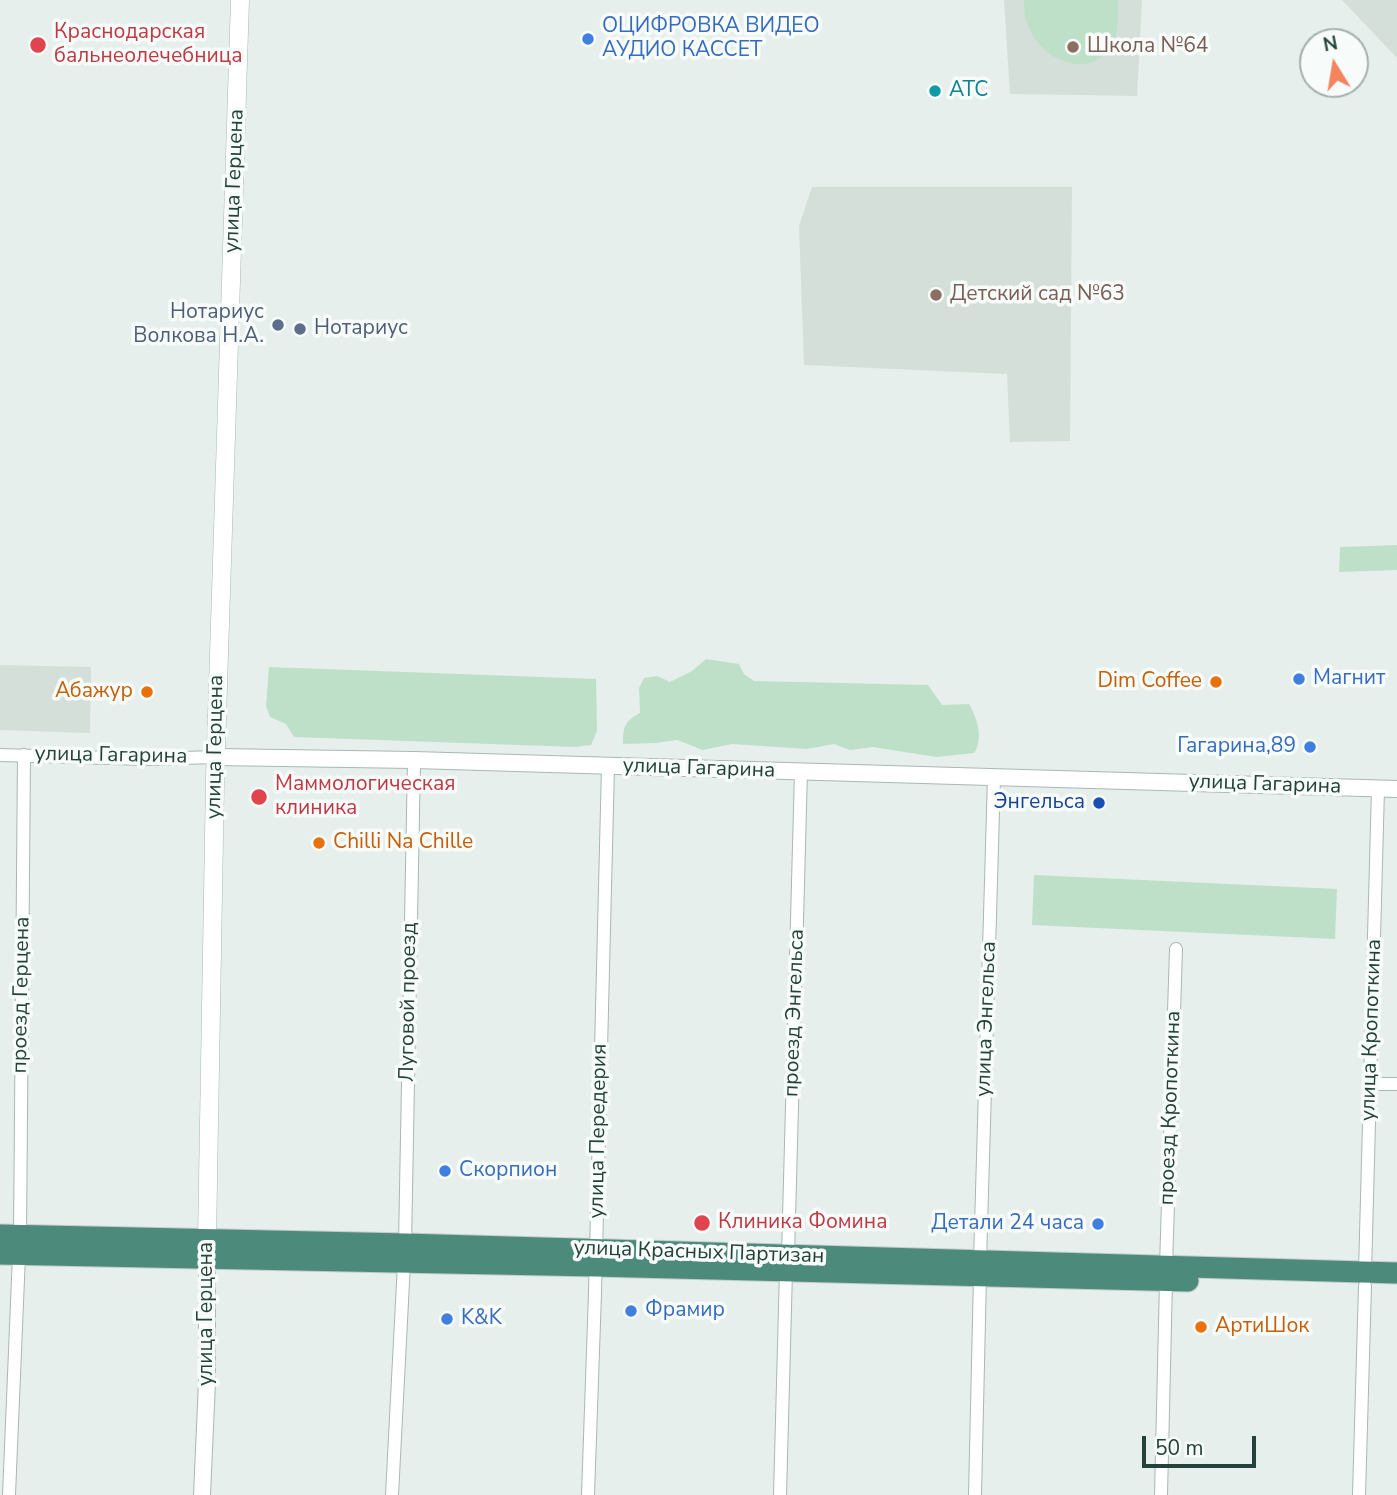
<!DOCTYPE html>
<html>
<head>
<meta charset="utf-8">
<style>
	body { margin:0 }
	#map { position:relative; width:1397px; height:1495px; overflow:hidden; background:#e6efeb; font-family:"Nunito Sans",sans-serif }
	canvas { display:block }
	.north { position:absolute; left:1299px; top:28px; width:70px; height:70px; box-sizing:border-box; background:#f7fbf9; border:2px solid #a3b1ad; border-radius:50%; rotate:349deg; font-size:19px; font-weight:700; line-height:28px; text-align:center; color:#24423a }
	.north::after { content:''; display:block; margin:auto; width:24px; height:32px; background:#f4845f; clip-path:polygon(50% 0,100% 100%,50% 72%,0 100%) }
	.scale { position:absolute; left:1142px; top:1436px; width:114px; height:32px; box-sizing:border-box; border:4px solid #24423a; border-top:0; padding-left:9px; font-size:21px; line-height:24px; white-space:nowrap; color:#24423a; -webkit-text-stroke:5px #f7fbf9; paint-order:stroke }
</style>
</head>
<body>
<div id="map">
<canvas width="1397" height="1495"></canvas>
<div class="north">N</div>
<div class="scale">50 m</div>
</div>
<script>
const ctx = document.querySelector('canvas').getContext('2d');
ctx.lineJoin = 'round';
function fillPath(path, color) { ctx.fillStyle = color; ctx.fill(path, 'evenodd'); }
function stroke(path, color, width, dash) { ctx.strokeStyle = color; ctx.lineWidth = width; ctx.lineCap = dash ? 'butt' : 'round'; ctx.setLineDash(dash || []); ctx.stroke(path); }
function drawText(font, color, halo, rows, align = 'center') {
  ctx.font = font + ' "Nunito Sans",sans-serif'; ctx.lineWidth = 7; ctx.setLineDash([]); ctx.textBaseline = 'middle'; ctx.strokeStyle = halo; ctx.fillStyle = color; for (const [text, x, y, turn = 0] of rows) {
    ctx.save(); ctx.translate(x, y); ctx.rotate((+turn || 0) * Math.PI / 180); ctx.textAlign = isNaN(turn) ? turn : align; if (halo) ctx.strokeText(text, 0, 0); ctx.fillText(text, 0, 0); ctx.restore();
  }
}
const built = new Path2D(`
	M 1004,0 L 1142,0 L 1137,96 L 1010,94 Z
	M 1342,0 L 1397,0 L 1397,58 Z
	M 812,187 L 1072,187 L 1070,441 L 1010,442 L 1007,374 L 804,365 L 799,226 Z
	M 0,665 L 91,667 L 90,733 L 0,730 Z`);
const green = new Path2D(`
	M 1024,0 L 1118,0 C 1118,12 1119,26 1115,38 C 1096,89 1021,59 1024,0 Z
	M 1397,545 L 1397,570 L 1339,572 L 1340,547 Z
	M 706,659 L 739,664 L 744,674 L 754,681 L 928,685 L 942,705 L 969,704 C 977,718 984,738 974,753 L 936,757 L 873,747 L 850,750 L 834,744 L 807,749 L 732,744 L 703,750 L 677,740 L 656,743 L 623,744 C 623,726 625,721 640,713 L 639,688 L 644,678 L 657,676 L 670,682 L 692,671 Z
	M 269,667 L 596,679 L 597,731 L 591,745 L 576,747 L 294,737 L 286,724 L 270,717 L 266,706 Z
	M 1034,875 L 1337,889 L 1335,939 L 1032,925 Z`);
const minor = new Path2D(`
	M 0,755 L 147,759 L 216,757
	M 1370,1084 L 1397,1084
	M 20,1235 L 24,755
	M 405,1244 L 414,760
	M 788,1255 L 801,771
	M 980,1261 L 994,777
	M 1166,1266 L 1176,949
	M 1365,1272 L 1378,788
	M 9,1495 L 19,1255
	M 392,1495 L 404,1263
	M 588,1495 L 595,1293 L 608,766
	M 780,1495 L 786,1271
	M 975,1495 L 980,1276
	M 1161,1495 L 1166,1281
	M 1359,1495 L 1365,1286`);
const tertiary = new Path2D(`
	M 216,757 L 414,760 L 1397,789
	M 202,1495 L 207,1382 L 207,1249`);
const secondary = new Path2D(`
	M 207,1239 L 215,779 L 240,0`);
const trunk = new Path2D(`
	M 0,1235 L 405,1244 L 1397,1273
	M 0,1254 L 596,1266 L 1188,1281`);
const markers = [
	[588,39,7,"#3f7fe0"],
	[38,45,9,"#e0444e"],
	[1073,47,7,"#8d6e63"],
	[935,91,7,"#0f9aa8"],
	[936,295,7,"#8d6e63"],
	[278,325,7,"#5c6f8a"],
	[300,329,7,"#5c6f8a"],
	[1299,679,7,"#3f7fe0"],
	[1216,682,7,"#e8710a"],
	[147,692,7,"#e8710a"],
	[1310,747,7,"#3f7fe0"],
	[259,797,9,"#e0444e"],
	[1099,803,7,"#1a4fb4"],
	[319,843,7,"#e8710a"],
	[445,1171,7,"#3f7fe0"],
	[702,1223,9,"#e0444e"],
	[1098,1224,7,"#3f7fe0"],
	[631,1311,7,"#3f7fe0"],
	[447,1319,7,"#3f7fe0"],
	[1201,1327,7,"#e8710a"]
];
const shopNames = [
	["ОЦИФРОВКА ВИДЕО",602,27],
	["АУДИО КАССЕТ",602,51],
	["Магнит",1313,679],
	["Гагарина,89",1296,747,"right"],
	["Скорпион",459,1171],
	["Детали 24 часа",1084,1224,"right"],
	["Фрамир",645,1311],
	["K&K",461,1319]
];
const healthNames = [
	["Краснодарская",54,33],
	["бальнеолечебница",54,57],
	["Маммологическая",275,785],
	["клиника",275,809],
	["Клиника Фомина",718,1223]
];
const educationNames = [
	["Школа №64",1087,47],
	["Детский сад №63",950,295]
];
const cultureNames = [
	["АТС",949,91]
];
const streetNames = [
	["улица Герцена",235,181,-88],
	["улица Герцена",216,747,-89],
	["улица Гагарина",111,756,1],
	["улица Гагарина",699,769,2],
	["улица Гагарина",1265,785,2],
	["проезд Герцена",22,995,-89],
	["Луговой проезд",409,1002,-89],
	["проезд Энгельса",795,1013,-88],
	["улица Энгельса",987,1019,-88],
	["улица Кропоткина",1372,1030,-88],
	["проезд Кропоткина",1171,1108,-88],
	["улица Передерия",599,1131,-89],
	["улица Красных Партизан",699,1253,2],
	["улица Герцена",207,1314,-90]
];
const serviceNames = [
	["Нотариус",264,313],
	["Волкова Н.А.",264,337],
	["Нотариус",314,329,"left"]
];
const foodNames = [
	["Dim Coffee",1202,682],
	["Абажур",133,692],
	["Chilli Na Chille",333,843,"left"],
	["АртиШок",1215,1327,"left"]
];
const transitNames = [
	["Энгельса",1085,803]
];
fillPath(built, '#d4dfda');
fillPath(green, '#bfe0c8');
stroke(minor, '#a8b8b2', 14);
stroke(tertiary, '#a8b8b2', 18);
stroke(secondary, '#a4bbb3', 19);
stroke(trunk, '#c2cac8', 23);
stroke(minor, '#fff', 12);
stroke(tertiary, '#fff', 16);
stroke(secondary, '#fff', 18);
stroke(trunk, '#4c8a7c', 21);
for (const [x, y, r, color] of markers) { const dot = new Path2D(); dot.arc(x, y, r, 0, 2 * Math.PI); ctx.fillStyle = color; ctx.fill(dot); stroke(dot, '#f7fbf9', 2.5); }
drawText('21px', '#366cbe', '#f7fbf9', shopNames, 'left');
drawText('21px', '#be3a42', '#f7fbf9', healthNames, 'left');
drawText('21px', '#785e54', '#f7fbf9', educationNames, 'left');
drawText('21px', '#0d838f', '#f7fbf9', cultureNames, 'left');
drawText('21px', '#24423a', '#f7fbf9', streetNames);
drawText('21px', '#4e5e75', '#f7fbf9', serviceNames, 'right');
drawText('21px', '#c56008', '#f7fbf9', foodNames, 'right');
drawText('21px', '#164399', '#f7fbf9', transitNames, 'right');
</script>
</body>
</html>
